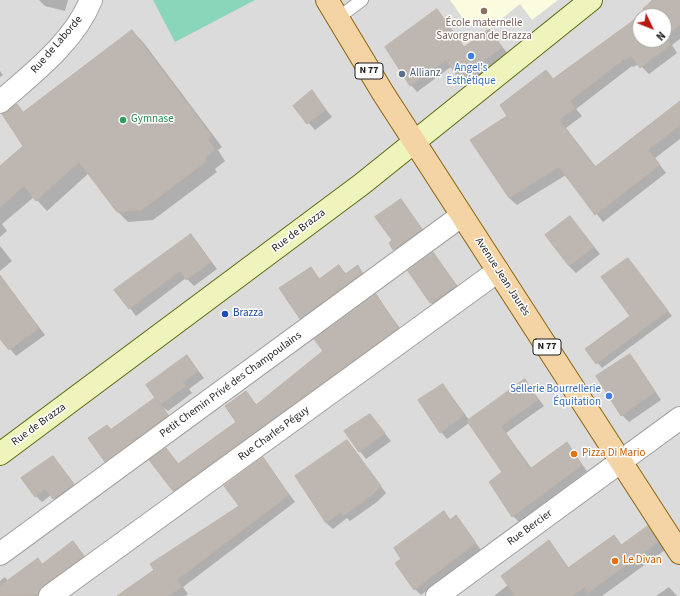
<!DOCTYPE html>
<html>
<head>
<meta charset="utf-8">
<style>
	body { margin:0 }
	#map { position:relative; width:680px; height:596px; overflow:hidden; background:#eeebe5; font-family:"Source Sans 3",sans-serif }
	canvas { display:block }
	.north { position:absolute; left:632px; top:8px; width:40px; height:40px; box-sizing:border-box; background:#fff; border:1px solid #a5a5a5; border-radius:50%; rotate:133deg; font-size:11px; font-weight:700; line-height:16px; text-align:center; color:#1e1e1e }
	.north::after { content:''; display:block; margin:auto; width:14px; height:18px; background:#ba1711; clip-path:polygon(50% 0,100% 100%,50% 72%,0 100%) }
</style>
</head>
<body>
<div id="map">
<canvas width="680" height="596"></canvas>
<div class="north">N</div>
</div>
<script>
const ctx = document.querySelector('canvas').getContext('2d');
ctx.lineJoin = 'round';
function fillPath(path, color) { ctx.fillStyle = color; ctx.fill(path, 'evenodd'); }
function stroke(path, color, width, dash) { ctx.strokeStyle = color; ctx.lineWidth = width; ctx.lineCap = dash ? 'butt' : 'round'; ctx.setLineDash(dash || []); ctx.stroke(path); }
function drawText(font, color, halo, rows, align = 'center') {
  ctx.font = font + ' "Source Sans 3",sans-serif'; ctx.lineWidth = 3; ctx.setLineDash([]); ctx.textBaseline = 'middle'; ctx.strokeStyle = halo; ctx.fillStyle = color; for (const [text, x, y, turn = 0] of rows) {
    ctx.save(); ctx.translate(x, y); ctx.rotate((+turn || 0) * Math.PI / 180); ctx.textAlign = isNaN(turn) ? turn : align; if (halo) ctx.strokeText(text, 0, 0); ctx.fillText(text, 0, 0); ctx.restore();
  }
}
const residential = new Path2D(`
	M 0,0 L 680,0 L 680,596 L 0,596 ZM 640,16 L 664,16 L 664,40 L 640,40 Z`);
const education = new Path2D(`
	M 450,0 L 558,0 L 532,20 L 520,4 L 489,29 L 480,18 L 469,27 Z`);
const pitch = new Path2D(`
	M 153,0 L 255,0 L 175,42 Z`);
const shadow = new Path2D(`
	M 39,0 L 68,0 L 65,11 L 45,6 Z
	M 652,0 L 680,0 L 680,39 L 672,45 L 677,53 L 649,74 L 639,64 L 633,67 L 632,66 L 576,109 L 582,116 L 566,128 L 596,167 L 680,103 L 680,139 L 655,158 L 666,173 L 603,222 L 566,175 L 517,205 L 509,198 L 472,140 L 508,116 L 546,71 L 554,80 L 640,17 L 640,40 L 664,40 L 664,16 L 641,16 L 647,12 L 649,3 Z
	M 437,11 L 465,48 L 489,30 L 508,54 L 467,85 L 452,66 L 417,92 L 411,85 Z
	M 132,31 L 143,42 L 222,147 L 218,150 L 225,161 L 215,169 L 217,172 L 153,220 L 128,222 L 117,211 L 89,173 L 47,211 L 34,197 L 2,224 L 7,231 L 0,237 L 0,167 L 24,146 L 17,105 L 24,113 Z
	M 0,71 L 3,75 L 0,77 Z
	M 312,92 L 332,117 L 315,130 L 294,106 Z
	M 400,201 L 428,236 L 401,256 L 390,243 L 393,241 Z
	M 570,217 L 600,254 L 576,273 L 569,266 Z
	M 191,235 L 217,269 L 194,286 L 186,278 L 136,316 L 116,290 Z
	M 0,246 L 12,261 L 0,271 Z
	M 433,253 L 462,292 L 437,309 L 431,303 L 409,271 Z
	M 628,259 L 672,316 L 602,368 L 586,349 L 631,316 Z
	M 339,266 L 346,274 L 358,266 L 367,279 L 306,323 L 301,318 L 311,268 L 320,279 Z
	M 6,284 L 45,335 L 16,356 L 0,337 L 0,289 Z
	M 376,295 L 404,334 L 180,497 L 174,491 L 151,460 L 166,449 L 179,464 L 238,422 L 245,392 L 257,405 L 324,351 Z
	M 629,355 L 636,362 L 661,400 L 629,422 L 622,415 L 597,376 Z
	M 187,356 L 204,378 L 189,389 L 192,393 L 168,411 L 163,407 L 174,423 L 112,468 L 105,461 L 111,430 L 159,403 Z
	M 525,381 L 544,406 L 506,433 L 532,469 L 567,444 L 587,471 L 519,522 L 513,516 L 504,472 L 469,423 L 447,439 L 441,432 L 443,385 L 470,421 Z
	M 370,415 L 391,441 L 366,459 L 345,432 Z
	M 347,441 L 386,493 L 377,502 L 350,521 L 347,518 L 333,529 L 326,523 L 296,476 Z
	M 53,458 L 79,491 L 60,504 L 51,495 L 42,502 L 36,496 Z
	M 263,459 L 295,502 L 183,587 L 188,594 L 185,596 L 119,596 L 240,506 Z
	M 444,513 L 451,520 L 461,523 L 481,550 L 421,595 L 415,589 L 403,559 Z
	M 648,528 L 656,535 L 665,550 L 602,596 L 494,596 L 508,585 L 549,541 L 569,568 L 614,536 L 622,546 Z
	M 73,542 L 90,563 L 48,596 L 0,596 L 0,581 L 5,577 L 8,581 L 42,565 Z
	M 669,587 L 677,596 L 656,596 Z`);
const building = new Path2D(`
	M 654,0 L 680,0 L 680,25 L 665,37 L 670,45 L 640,68 L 631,56 L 625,60 L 624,59 L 570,101 L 575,108 L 559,120 L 595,167 L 680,101 L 680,125 L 648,150 L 660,165 L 595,215 L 559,167 L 509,198 L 470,140 L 507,116 L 500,105 L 546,70 L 553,79 L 645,12 L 643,9 ZM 640,16 L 664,16 L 664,40 L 640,40 Z
	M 437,9 L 464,47 L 489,29 L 502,47 L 460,80 L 446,60 L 410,86 L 385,47 Z
	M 132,30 L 212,136 L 208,139 L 215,150 L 205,158 L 207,161 L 142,210 L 117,212 L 79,162 L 36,201 L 24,186 L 0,207 L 0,166 L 23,146 L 2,114 L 17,104 L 23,112 Z
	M 312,90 L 326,110 L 307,124 L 293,106 Z
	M 401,199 L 422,229 L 393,250 L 389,243 L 392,240 L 375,217 Z
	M 570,216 L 594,247 L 569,266 L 545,235 Z
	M 191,234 L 211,262 L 186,280 L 180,271 L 129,309 L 114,290 Z
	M 433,252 L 456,285 L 430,303 L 408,271 Z
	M 628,258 L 668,311 L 596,364 L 585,349 L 630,316 L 601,277 Z
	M 339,265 L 345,274 L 358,265 L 362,273 L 300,319 L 279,288 L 311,267 L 319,279 Z
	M 0,275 L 39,328 L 9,350 L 0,339 Z
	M 376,294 L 398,328 L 173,491 L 149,460 L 166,448 L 178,464 L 236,422 L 225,406 L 246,391 L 256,405 L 323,351 L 314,339 Z
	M 630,354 L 655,392 L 621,416 L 596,376 Z
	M 187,355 L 198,371 L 183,382 L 186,386 L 160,405 L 146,385 Z
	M 525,379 L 538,400 L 501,426 L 530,469 L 567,442 L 582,465 L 512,517 L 489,482 L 502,472 L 467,421 Z
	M 443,384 L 464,415 L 440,433 L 418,400 Z
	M 155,398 L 168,415 L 105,462 L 88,438 L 107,425 L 111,429 Z
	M 370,414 L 385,433 L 359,452 L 344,431 Z
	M 347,440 L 381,486 L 371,496 L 343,516 L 341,512 L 326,523 L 295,476 Z
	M 53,456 L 74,484 L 53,499 L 45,489 L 35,497 L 21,478 Z
	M 263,457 L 289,495 L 177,580 L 182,587 L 168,596 L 117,596 L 154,570 L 150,564 L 239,506 L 224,486 Z
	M 444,511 L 450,520 L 456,515 L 476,543 L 414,590 L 395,563 L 401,559 L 394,548 Z
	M 648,526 L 658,542 L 588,593 L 585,587 L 572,596 L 515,596 L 501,576 L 549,540 L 568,568 L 614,535 L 621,545 Z
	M 73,541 L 84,556 L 43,586 L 38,595 L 0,596 L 0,586 L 38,558 L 42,564 Z`);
const lane = new Path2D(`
	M 338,18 L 362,0`);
const street = new Path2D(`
	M 0,102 C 33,73 74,42 91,0
	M 0,554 L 461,216
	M 50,596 L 498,271
	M 437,596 L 680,418`);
const secondary = new Path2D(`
	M 0,454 L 362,184 L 591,0`);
const primary = new Path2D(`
	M 327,0 L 383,93 L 680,553`);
const markers = [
	[484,11,4,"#8d6e63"],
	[471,56,4,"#3f7fe0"],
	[402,74,4,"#5c6f8a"],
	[123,120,4,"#2e9e5b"],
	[225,314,4,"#1a4fb4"],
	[609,396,4,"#3f7fe0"],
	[574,454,4,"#e8710a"],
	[615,561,4,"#e8710a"]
];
const shields = [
	[369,71,28],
	[547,347,28]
];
const shieldNames = [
	["N 77",369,71],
	["N 77",547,347]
];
const educationNames = [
	["École maternelle",484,24],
	["Savorgnan de Brazza",484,37]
];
const streetNames = [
	["Rue de Laborde",57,45,-49],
	["Rue de Brazza",299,231,-37],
	["Avenue Jean Jaurès",502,277,57],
	["Petit Chemin Privé des Champoulains",231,385,-36],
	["Rue de Brazza",39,425,-36],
	["Rue Charles Péguy",274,434,-36],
	["Rue Bercier",530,528,-36]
];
const shopNames = [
	["Angel's",471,69],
	["Esthétique",471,82],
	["Sellerie Bourrellerie",601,390,"right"],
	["Équitation",601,403,"right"]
];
const serviceNames = [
	["Allianz",410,74]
];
const leisureNames = [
	["Gymnase",131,120]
];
const transitNames = [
	["Brazza",233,314]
];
const foodNames = [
	["Pizza Di Mario",582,454],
	["Le Divan",623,561]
];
fillPath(residential, '#dcdbdb');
fillPath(education, '#fbfcdf');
fillPath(pitch, '#89d6bb');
fillPath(shadow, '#0003');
fillPath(building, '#beb7b1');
stroke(building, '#beb3a8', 1);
stroke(lane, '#a2a2a2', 14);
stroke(street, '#a2a2a2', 24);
stroke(secondary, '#5e6b0e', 24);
stroke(primary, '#8a650d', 24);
stroke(lane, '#fff', 12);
stroke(street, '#fff', 22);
stroke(secondary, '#eff4bd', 22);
stroke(primary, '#f4d4a4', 22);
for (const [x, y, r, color] of markers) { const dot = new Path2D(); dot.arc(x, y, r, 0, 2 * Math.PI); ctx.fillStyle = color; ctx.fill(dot); stroke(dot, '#fff', 1.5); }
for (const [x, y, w] of shields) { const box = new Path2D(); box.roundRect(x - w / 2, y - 8, w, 16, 3); ctx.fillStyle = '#fff'; ctx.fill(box); stroke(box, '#1e1e1e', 1); }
drawText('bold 10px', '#1e1e1e', null, shieldNames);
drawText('11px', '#785e54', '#fff', educationNames);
drawText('11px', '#1e1e1e', '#fff', streetNames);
drawText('11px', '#366cbe', '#fff', shopNames);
drawText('11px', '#4e5e75', '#fff', serviceNames, 'left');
drawText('11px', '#27864d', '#fff', leisureNames, 'left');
drawText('11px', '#164399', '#fff', transitNames, 'left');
drawText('11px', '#c56008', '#fff', foodNames, 'left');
</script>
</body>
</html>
